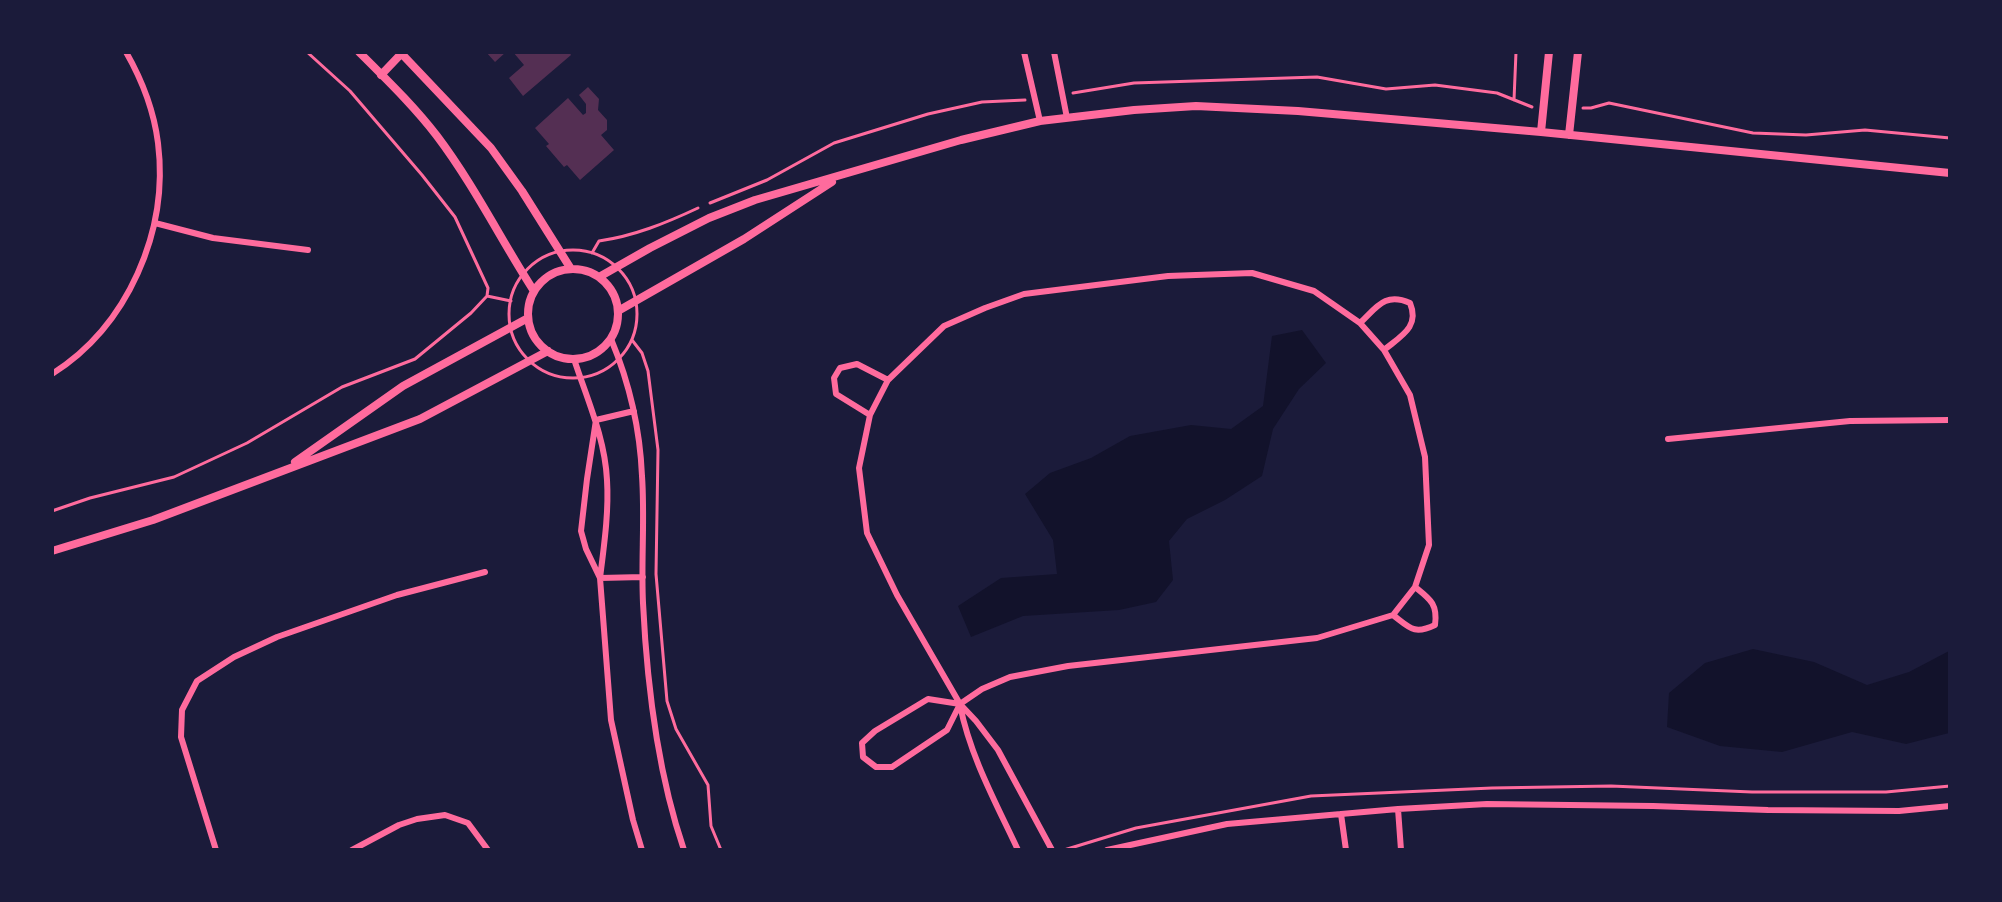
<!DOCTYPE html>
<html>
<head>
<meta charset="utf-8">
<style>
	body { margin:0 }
	#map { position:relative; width:2002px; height:902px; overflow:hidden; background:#1b1b3a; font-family:Lora,serif }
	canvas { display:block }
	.frame { position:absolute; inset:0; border:54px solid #1b1b3a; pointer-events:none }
</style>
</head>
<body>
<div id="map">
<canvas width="2002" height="902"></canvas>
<div class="frame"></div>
</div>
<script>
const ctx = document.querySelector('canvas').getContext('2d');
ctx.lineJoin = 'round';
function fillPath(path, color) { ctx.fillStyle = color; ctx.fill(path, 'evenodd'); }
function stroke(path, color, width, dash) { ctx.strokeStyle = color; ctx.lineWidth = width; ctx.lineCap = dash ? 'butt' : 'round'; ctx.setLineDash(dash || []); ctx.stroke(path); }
const water = new Path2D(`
	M 1302,330 L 1326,363 L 1299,389 L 1273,429 L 1262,476 L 1225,500 L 1187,519 L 1169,541 L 1173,580 L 1156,602 L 1119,610 L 1023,616 L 971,637 L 958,606 L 1001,578 L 1057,574 L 1053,540 L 1025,494 L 1050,473 L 1091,458 L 1130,436 L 1191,425 L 1231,429 L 1263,406 L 1272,336 Z
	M 1753,649 L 1814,662 L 1867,685 L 1909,672 L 1949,651 L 1949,733 L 1906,744 L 1852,732 L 1782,752 L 1720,746 L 1667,727 L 1669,693 L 1705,663 Z`);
const building = new Path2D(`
	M 486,52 L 506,52 L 495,62 Z
	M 513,52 L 569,52 L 571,55 L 523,96 L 509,78 L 524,65 Z
	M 588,87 L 599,99 L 598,110 L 607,120 L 607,130 L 601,135 L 614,150 L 580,180 L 567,165 L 564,167 L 546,146 L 549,144 L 535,128 L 568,98 L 583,115 L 586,113 L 586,104 L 579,95 Z`);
const path = new Path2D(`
	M 307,52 L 350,91 L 422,175 L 455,217 L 488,288 L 487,296
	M 1073,93 L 1134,83 L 1317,77 L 1386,89 L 1435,85 L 1497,93 L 1532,107
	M 1514,100 L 1516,52
	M 1583,108 L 1591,108 L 1609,103 L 1753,133 L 1806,135 L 1865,130 L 1950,138
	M 710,203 L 767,180 L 834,143 L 928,114 L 982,102 L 1025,100
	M509 314a64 64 0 1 1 128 0a64 64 0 1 1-128 0Z
	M 592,253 L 599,241 C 634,236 666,223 698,208
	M 632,340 L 642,353 L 648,371 L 658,450 L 656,574 L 667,701 L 676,729 L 708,785 L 711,826 L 721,850
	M 52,511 L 90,498 L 174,477 L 247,443 L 342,387 L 415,359 L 471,313 L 487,296 L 511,301
	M 1064,850 L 1136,828 L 1311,796 L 1492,788 L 1611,786 L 1752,792 L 1886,792 L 1950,786`);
const minor = new Path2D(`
	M 1024,52 L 1040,121
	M 1054,52 L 1067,118
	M 155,223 L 213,238 L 308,250
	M 1360,323 C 1377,307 1385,292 1410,303 C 1420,327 1401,336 1384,350
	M 611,339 C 629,382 640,428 642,476 C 645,518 641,561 643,603 C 647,686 657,771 684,850
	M 574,359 C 587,399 605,438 607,480 C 609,512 604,546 600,578 L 643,577
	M 52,374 C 128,326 169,231 158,143 C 154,111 142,80 126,52
	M 870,415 L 836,394 L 834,378 L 840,368 L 857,364 L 888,380
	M 596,420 L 587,479 L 581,531 L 586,549 L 600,578 L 611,720 L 633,820 L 642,850
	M 596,420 L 634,411
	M 1668,439 L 1850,421 L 1950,420
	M 1393,615 C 1410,628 1414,635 1435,625 C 1438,604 1430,599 1415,587
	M 960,704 L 928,699 L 875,731 L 862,743 L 863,757 L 876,767 L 892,767 L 947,730 L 960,704 L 982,689 L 1010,677 L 1068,666 L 1317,638 L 1393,615 L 1415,587 L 1429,545 L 1425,457 L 1410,395 L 1384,350 L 1360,323 L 1314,291 L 1252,273 L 1168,276 L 1024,294 L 985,308 L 944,326 L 888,380 L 870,415 L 859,468 L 867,533 L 897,595 L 960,704 L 976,721 L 998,750 L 1052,850
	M 960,705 C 970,756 996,803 1018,850
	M 1398,809 L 1401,850
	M 1341,814 L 1346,850
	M 216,850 L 181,737 L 182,710 L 197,681 L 234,657 L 277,637 L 397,595 L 485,572
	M 352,850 L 399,825 L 417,819 L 445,815 L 468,823 L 488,850
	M 1107,850 L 1227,824 L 1398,809 L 1487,804 L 1653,806 L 1768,810 L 1899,811 L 1950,806`);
const tertiary = new Path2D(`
	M 359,52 C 386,79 414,106 437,136 C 474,185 501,240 534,291
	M 400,52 L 491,148 L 522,191 L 571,269
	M 381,75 L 401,54
	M 1541,132 L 1549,52
	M 1569,135 L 1578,52
	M528 314a45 45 0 1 1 90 0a45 45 0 1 1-90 0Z
	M 599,277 L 650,248 L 709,218 L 755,200 L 961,140 L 1040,121 L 1134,110 L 1196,106 L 1298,111 L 1541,132 L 1950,173
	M 618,311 L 744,239 L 832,182
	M 295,462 L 403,386 L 528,318
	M 52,551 L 153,520 L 420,419 L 548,351`);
fillPath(water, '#12122b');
fillPath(building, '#542f53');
stroke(path, '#ff6b9d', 3);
stroke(minor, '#ff6b9d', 6);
stroke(tertiary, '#ff6b9d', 8);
</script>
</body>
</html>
